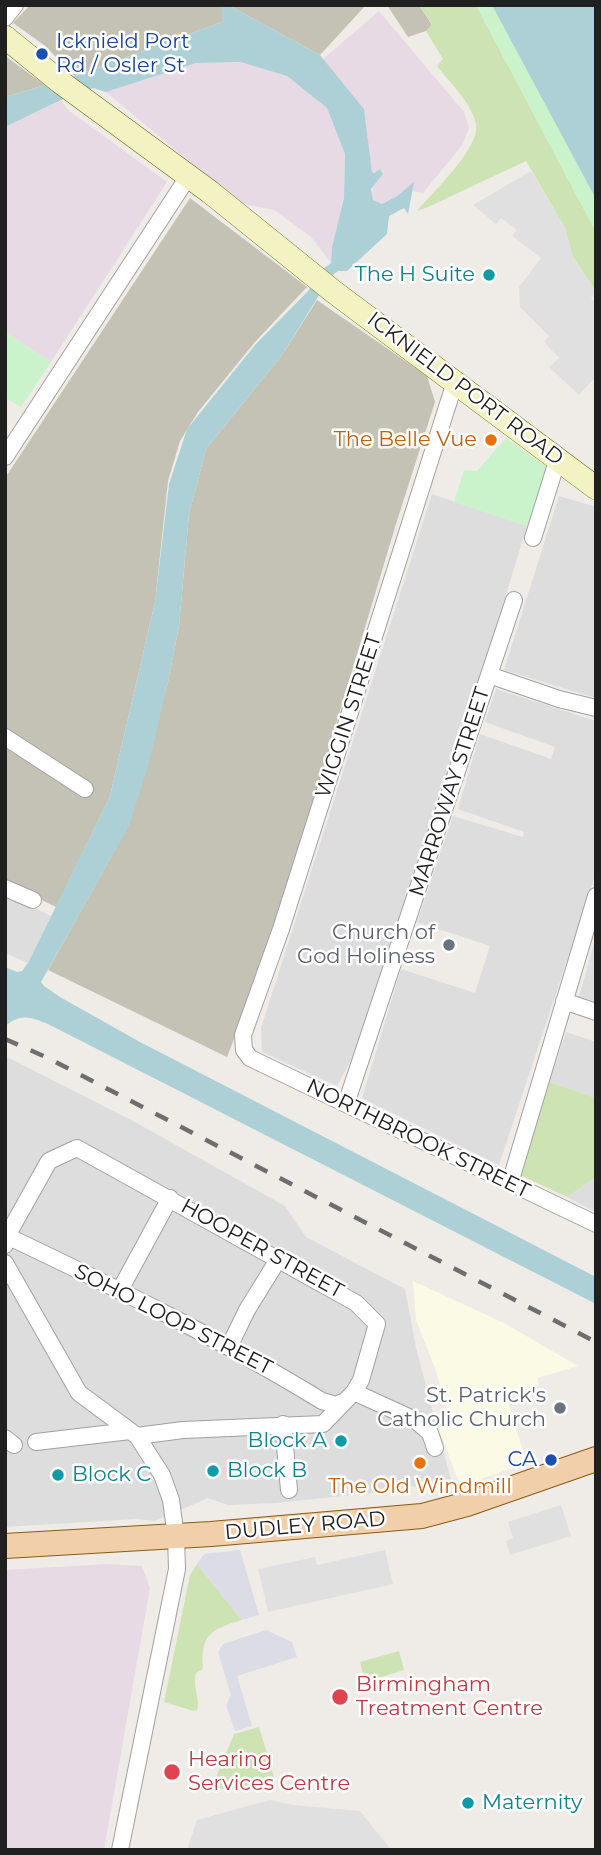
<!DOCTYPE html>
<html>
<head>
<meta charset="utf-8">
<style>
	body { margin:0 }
	#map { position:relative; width:601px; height:1855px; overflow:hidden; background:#efece7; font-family:Montserrat,sans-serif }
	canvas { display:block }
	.frame { position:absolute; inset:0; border:7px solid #202020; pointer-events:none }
</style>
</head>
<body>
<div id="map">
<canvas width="601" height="1855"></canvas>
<div class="frame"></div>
</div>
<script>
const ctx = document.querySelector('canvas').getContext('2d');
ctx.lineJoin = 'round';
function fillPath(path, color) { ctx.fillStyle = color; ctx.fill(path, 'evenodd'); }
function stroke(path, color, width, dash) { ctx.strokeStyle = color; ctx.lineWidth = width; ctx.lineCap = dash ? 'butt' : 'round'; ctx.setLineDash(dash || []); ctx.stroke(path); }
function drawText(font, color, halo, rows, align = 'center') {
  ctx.font = font + ' Montserrat,sans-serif'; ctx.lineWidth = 5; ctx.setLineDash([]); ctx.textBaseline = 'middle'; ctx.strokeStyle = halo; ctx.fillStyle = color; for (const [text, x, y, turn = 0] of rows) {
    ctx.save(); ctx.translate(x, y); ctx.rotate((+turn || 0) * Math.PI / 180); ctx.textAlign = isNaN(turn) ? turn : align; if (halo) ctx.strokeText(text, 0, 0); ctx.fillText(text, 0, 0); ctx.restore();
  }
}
const residential = new Path2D(`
	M 432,494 L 527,526 L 479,683 L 357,1049 L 337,1086 L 262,1052 L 261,1028 Z
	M 559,496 L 596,507 L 596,698 L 504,670 Z
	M 496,689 L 596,721 L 596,873 L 499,1165 L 362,1098 L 401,969 L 475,993 L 490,946 L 417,922 L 453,816 L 523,837 L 524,832 L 458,809 L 480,734 L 551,759 L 555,747 L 485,722 Z
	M 5,893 L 51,916 L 28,963 L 5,953 Z
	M 596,936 L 596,1002 L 579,997 Z
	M 566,1032 L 596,1042 L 596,1098 L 549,1082 Z
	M 5,1056 L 133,1121 L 285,1206 L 306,1237 L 405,1289 L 416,1348 L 451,1480 L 372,1493 L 275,1503 L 228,1505 L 208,1498 L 155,1521 L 135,1519 L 5,1527 Z
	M 596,1177 L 596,1212 L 567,1197 Z`);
const industrial = new Path2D(`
	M 379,11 L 464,112 L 469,128 L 463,144 L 423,193 L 412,191 L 413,183 L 398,195 L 382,204 L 376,203 L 371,197 L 374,184 L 383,174 L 380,169 L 374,173 L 372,172 L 364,109 L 323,59 Z
	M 240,62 L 287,76 L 327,108 L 345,154 L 344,198 L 332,247 L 331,263 L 311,237 L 274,210 L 239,203 L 106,92 L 196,63 Z
	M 61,100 L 68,110 L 167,182 L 51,362 L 5,332 L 5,127 Z
	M 107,1564 L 142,1566 L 150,1588 L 104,1850 L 5,1850 L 5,1570 Z`);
const education = new Path2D(`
	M 413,1281 L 504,1323 L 578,1366 L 537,1378 L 539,1385 L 506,1396 L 527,1463 L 460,1486 L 439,1429 L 451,1424 L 436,1371 L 416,1320 Z`);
const construction = new Path2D(`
	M 30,5 L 222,5 L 222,22 L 75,76 L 44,45 L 13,23 Z
	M 228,5 L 366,5 L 320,55 Z
	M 387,5 L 419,5 L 432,25 L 426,31 L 408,37 Z
	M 5,56 L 45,85 L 5,97 Z
	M 190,198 L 307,287 L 255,342 L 198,412 L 180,441 L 168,481 L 155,602 L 110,796 L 56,907 L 5,882 L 5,478 Z
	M 317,300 L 427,376 L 435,402 L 396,524 L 310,811 L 249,1000 L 227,1057 L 48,970 L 129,825 L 168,682 L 179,626 L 189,514 L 206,449 L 282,355 Z`);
const grass = new Path2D(`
	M 419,5 L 476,5 L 596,232 L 596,292 L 572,255 L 565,228 L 526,161 L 428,207 L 417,211 C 432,193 481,147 476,124 C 471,102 450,83 437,66 L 443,59 L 426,31 L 432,24 Z
	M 549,1082 L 596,1098 L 596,1177 L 567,1197 L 520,1175 Z
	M 197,1564 L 242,1620 C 211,1629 200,1635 203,1669 L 196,1673 C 192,1688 201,1700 197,1710 L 194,1711 L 164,1702 L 190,1575 Z
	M 399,1651 L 404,1670 L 365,1682 L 360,1662 Z
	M 259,1727 L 274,1777 L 231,1790 L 212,1787 L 234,1734 Z`);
const park = new Path2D(`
	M 476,5 L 596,5 L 596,232 Z
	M 5,332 L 51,362 L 21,407 L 7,399 L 5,400 Z
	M 506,438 L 547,467 L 527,526 L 454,502 L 464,470 L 477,471 Z`);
const parking = new Path2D(`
	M 531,171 L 565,228 L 573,256 L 596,292 L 591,298 L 596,304 L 596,377 L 579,395 L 549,367 L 559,358 L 544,342 L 549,336 L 520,307 L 519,287 L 541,258 L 512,236 L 517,230 L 501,218 L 496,224 L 473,205 Z
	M 561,1505 L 571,1536 L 510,1555 L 506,1541 L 513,1538 L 508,1522 Z
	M 385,1550 L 393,1584 L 268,1612 L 258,1569 L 315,1557 L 317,1565 Z
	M 270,1800 L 294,1805 L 360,1811 L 391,1850 L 187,1850 L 197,1820 Z`);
const plaza = new Path2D(`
	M 240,1550 L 259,1615 L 242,1620 L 197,1564 L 204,1554 Z
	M 266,1630 L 292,1642 L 297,1657 L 237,1676 L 252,1726 L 235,1731 L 226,1705 L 231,1695 L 218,1652 L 223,1644 Z`);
const water = new Path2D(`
	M 222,5 L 228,5 L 320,55 L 364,109 L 372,172 L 374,173 L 380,169 L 383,174 L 371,189 L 373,200 L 382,204 L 397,196 L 414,182 L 408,214 L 404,208 L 389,216 L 387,234 L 347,271 L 338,271 L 331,276 L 282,355 L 206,449 L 189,514 L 179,626 L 168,682 L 149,763 L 129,826 L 41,982 L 44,986 L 60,997 L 140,1042 L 596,1277 L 596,1304 L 48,1024 C 30,1017 22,1013 5,1026 L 5,967 L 17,972 L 22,971 L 28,963 L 110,796 L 155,602 L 169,484 L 187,429 L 255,345 L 308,291 L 323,269 L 331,263 L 332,247 L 344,198 L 345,154 L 327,108 L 287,76 L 240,62 L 196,63 L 106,92 L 93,88 L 61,100 L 5,127 L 5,97 L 75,76 L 222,22 Z
	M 492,5 L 596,5 L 596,199 Z`);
const minor = new Path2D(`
	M 5,18 L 15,5
	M 455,382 L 281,929 L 243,1035 L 244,1050 L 250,1058 L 596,1224
	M 5,457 L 188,177
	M 533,538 L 558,458
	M 489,675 L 559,699 L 596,708
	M 5,737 L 85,789
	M 5,888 L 33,900
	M 564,1001 L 596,1012
	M 346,1104 L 514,600
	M 510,1183 L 596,896
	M 7,1236 C 114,1287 221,1339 322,1401 L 336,1405 L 345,1401
	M 5,1245 L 7,1236 L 49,1161 L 77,1148 L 356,1303 L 377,1324 L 361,1380 L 354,1392 L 323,1424 L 183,1430 L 137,1436
	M 5,1263 L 79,1393 L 137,1436 L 162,1475 L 171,1500 L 176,1537 L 177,1569 L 120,1850
	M 120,1290 L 170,1198
	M 229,1347 L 247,1310 L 279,1258
	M 354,1392 L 415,1420 L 430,1433 L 435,1448
	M 283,1424 L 289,1490
	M 5,1438 L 14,1445
	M 36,1442 L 130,1431`);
const secondary = new Path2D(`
	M 5,37 L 59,81 L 210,192 L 334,292 L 596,488`);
const primary = new Path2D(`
	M 5,1546 L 211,1534 L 422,1516 L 467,1504 L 596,1459`);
const rail = new Path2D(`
	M 5,1039 L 48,1058 L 596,1342`);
const markers = [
	[42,54,7,"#1a4fb4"],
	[489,275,7,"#0f9aa8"],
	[491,440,7,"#e8710a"],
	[449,945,7,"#6b7280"],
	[560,1408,7,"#6b7280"],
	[341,1441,7,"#0f9aa8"],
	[551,1460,7,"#1a4fb4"],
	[420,1463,7,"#e8710a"],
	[213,1471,7,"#0f9aa8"],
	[58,1475,7,"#0f9aa8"],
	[340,1697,9,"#e0444e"],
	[172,1772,9,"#e0444e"],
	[468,1803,7,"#0f9aa8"]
];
const transitNames = [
	["Icknield Port",56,42],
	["Rd / Osler St",56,66],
	["CA",537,1460,"right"]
];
const cultureNames = [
	["The H Suite",475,275,"right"],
	["Block A",327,1441,"right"],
	["Block B",227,1471],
	["Block C",72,1475],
	["Maternity",482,1803]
];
const streetNames = [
	["ICKNIELD PORT ROAD",465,389,37],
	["WIGGIN STREET",349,716,-72],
	["MARROWAY STREET",450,792,-72],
	["NORTHBROOK STREET",418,1139,26],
	["HOOPER STREET",262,1249,29],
	["SOHO LOOP STREET",173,1320,27],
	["DUDLEY ROAD",305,1526,-5]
];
const foodNames = [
	["The Belle Vue",477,440],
	["The Old Windmill",420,1487,"center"]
];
const worshipNames = [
	["Church of",435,933],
	["God Holiness",435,957],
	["St. Patrick's",546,1396],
	["Catholic Church",546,1420]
];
const healthNames = [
	["Birmingham",356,1685],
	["Treatment Centre",356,1709],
	["Hearing",188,1760],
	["Services Centre",188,1784]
];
fillPath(residential, '#ddd');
fillPath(industrial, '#e7dae5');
fillPath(education, '#fbfae4');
fillPath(construction, '#c3c2b4');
fillPath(grass, '#cde3b3');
fillPath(park, '#caf3cb');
fillPath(parking, '#e0e0e0');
fillPath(plaza, '#dbdce5');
fillPath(water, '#add0d7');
stroke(minor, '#a1a1a1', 18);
stroke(secondary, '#666b13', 24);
stroke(primary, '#895b12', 26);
stroke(minor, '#fff', 16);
stroke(secondary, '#f2f2c2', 23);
stroke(primary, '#f1cfaa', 24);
stroke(rail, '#6e6e6e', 4.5, [14, 14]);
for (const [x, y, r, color] of markers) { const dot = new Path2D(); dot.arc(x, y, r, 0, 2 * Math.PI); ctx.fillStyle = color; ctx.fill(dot); stroke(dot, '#fff', 2.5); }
drawText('21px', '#164399', '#fff', transitNames, 'left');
drawText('21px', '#0d838f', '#fff', cultureNames, 'left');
drawText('21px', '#202020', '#fff', streetNames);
drawText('21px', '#c56008', '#fff', foodNames, 'right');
drawText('21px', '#5b616d', '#fff', worshipNames, 'right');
drawText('21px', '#be3a42', '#fff', healthNames, 'left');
</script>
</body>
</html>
